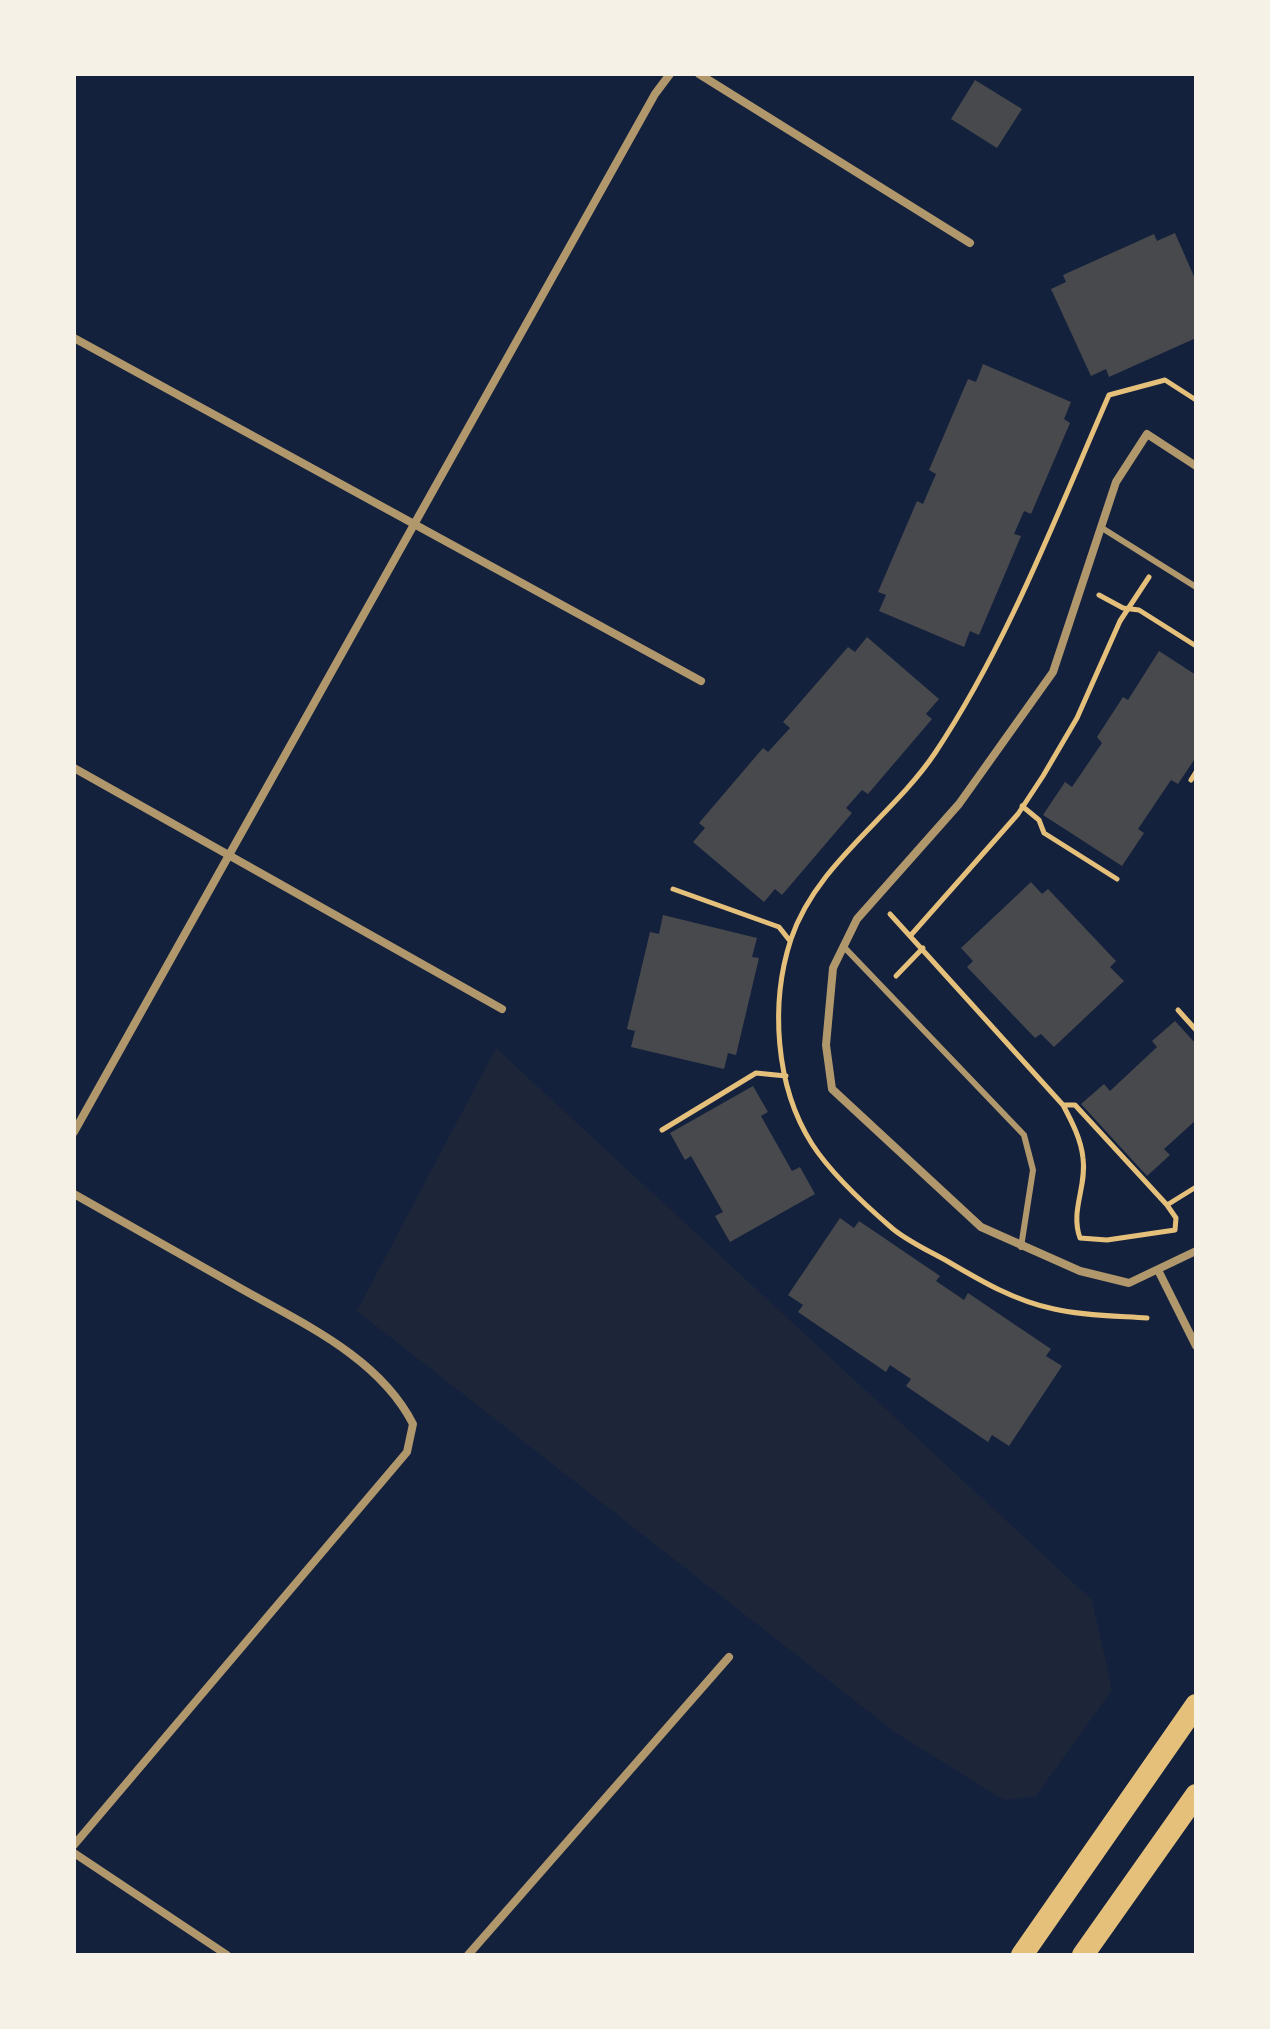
<!DOCTYPE html>
<html>
<head>
<meta charset="utf-8">
<style>
	body { margin:0 }
	#map { position:relative; width:1270px; height:2029px; overflow:hidden; background:#14213d; font-family:"IBM Plex Sans",sans-serif }
	canvas { display:block }
	.frame { position:absolute; inset:0; border:76px solid #f6f1e7; pointer-events:none }
</style>
</head>
<body>
<div id="map">
<canvas width="1270" height="2029"></canvas>
<div class="frame"></div>
</div>
<script>
const ctx = document.querySelector('canvas').getContext('2d');
ctx.lineJoin = 'round';
function fillPath(path, color) { ctx.fillStyle = color; ctx.fill(path, 'evenodd'); }
function stroke(path, color, width, dash) { ctx.strokeStyle = color; ctx.lineWidth = width; ctx.lineCap = dash ? 'butt' : 'round'; ctx.setLineDash(dash || []); ctx.stroke(path); }
const green = new Path2D(`
	M 496,1048 L 1092,1600 L 1112,1690 L 1036,1796 L 1004,1800 L 896,1733 L 357,1311 Z`);
const building = new Path2D(`
	M 975,80 L 1022,109 L 997,148 L 951,119 Z
	M 1175,233 L 1196,281 L 1196,338 L 1109,377 L 1106,369 L 1091,376 L 1051,289 L 1066,282 L 1063,275 L 1154,234 L 1157,241 Z
	M 983,364 L 1071,402 L 1064,419 L 1070,423 L 1031,514 L 1024,511 L 1014,534 L 1021,536 L 979,635 L 970,631 L 964,647 L 879,611 L 886,595 L 878,592 L 917,501 L 923,504 L 936,474 L 929,470 L 968,379 L 976,382 Z
	M 867,637 L 939,699 L 926,714 L 932,719 L 868,794 L 862,790 L 846,808 L 852,813 L 782,895 L 775,889 L 764,902 L 693,842 L 705,828 L 699,823 L 763,748 L 768,752 L 790,728 L 783,722 L 848,647 L 855,652 Z
	M 1159,651 L 1196,675 L 1196,757 L 1178,784 L 1171,780 L 1138,829 L 1144,833 L 1122,866 L 1043,815 L 1065,782 L 1072,787 L 1102,743 L 1097,737 L 1123,697 L 1128,700 Z
	M 1031,882 L 1042,894 L 1048,889 L 1116,961 L 1110,967 L 1124,981 L 1054,1047 L 1041,1034 L 1035,1038 L 967,967 L 973,961 L 961,948 Z
	M 663,915 L 757,938 L 752,957 L 759,958 L 736,1055 L 728,1053 L 724,1069 L 631,1047 L 635,1031 L 627,1029 L 650,932 L 659,934 Z
	M 1175,1021 L 1196,1044 L 1196,1120 L 1164,1149 L 1170,1155 L 1147,1176 L 1081,1104 L 1104,1084 L 1110,1091 L 1157,1047 L 1152,1041 Z
	M 753,1086 L 768,1112 L 761,1116 L 792,1171 L 800,1167 L 815,1194 L 730,1242 L 715,1216 L 723,1212 L 691,1156 L 685,1160 L 670,1133 Z
	M 840,1218 L 854,1228 L 859,1221 L 940,1276 L 936,1281 L 964,1300 L 968,1293 L 1051,1349 L 1046,1356 L 1062,1366 L 1009,1446 L 992,1435 L 988,1442 L 906,1386 L 911,1379 L 890,1365 L 886,1372 L 798,1312 L 803,1305 L 788,1295 Z`);
const path = new Path2D(`
	M 1099,595 L 1123,608 L 1139,610 L 1196,646
	M 1191,780 L 1196,772
	M 1022,806 L 1039,820 L 1044,833 L 1117,879
	M 673,889 L 779,927 L 790,941
	M 890,914 L 1063,1105 L 1075,1105 L 1167,1205 L 1176,1218 L 1175,1230 L 1107,1240 L 1080,1238 C 1070,1210 1087,1187 1083,1158 C 1081,1139 1072,1122 1063,1105
	M 911,935 L 1018,814 L 1043,776 L 1077,718 L 1120,621 L 1149,577
	M 896,976 L 923,948
	M 1178,1010 L 1196,1030
	M 662,1130 L 756,1073 L 786,1076
	M 1167,1205 L 1196,1187
	M 1147,1318 C 1117,1316 1084,1316 1054,1309 C 1015,1301 981,1281 947,1261 C 929,1251 909,1242 893,1229 C 865,1205 832,1175 812,1144 C 775,1086 770,1003 791,939 C 816,864 892,817 935,753 C 1008,643 1056,516 1109,395 L 1165,380 L 1196,400`);
const service = new Path2D(`
	M 1102,528 L 1196,587
	M 844,947 L 1024,1135 L 1033,1170 L 1021,1247`);
const minor = new Path2D(`
	M 699,74 L 970,243
	M 74,338 L 701,681
	M 1196,466 L 1147,434 L 1116,482 L 1053,672 L 959,804 L 857,919 L 833,968 L 826,1045 L 832,1089 L 981,1227 L 1080,1271 L 1129,1283 L 1196,1251
	M 74,768 L 502,1009
	M 74,1132 L 655,94 L 670,74
	M 74,1194 C 127,1224 180,1254 233,1284 C 297,1321 378,1355 413,1424 L 407,1452 L 74,1845
	M 1158,1270 L 1196,1346
	M 74,1853 L 227,1955
	M 468,1955 L 729,1657`);
const trunk = new Path2D(`
	M 1022,1955 L 1196,1705
	M 1083,1955 L 1196,1795`);
fillPath(green, '#1d2539');
fillPath(building, '#48494c');
stroke(path, '#e5c07b', 5);
stroke(service, '#b1986c', 6);
stroke(minor, '#b1986c', 8);
stroke(trunk, '#e5c07b', 22);
</script>
</body>
</html>
